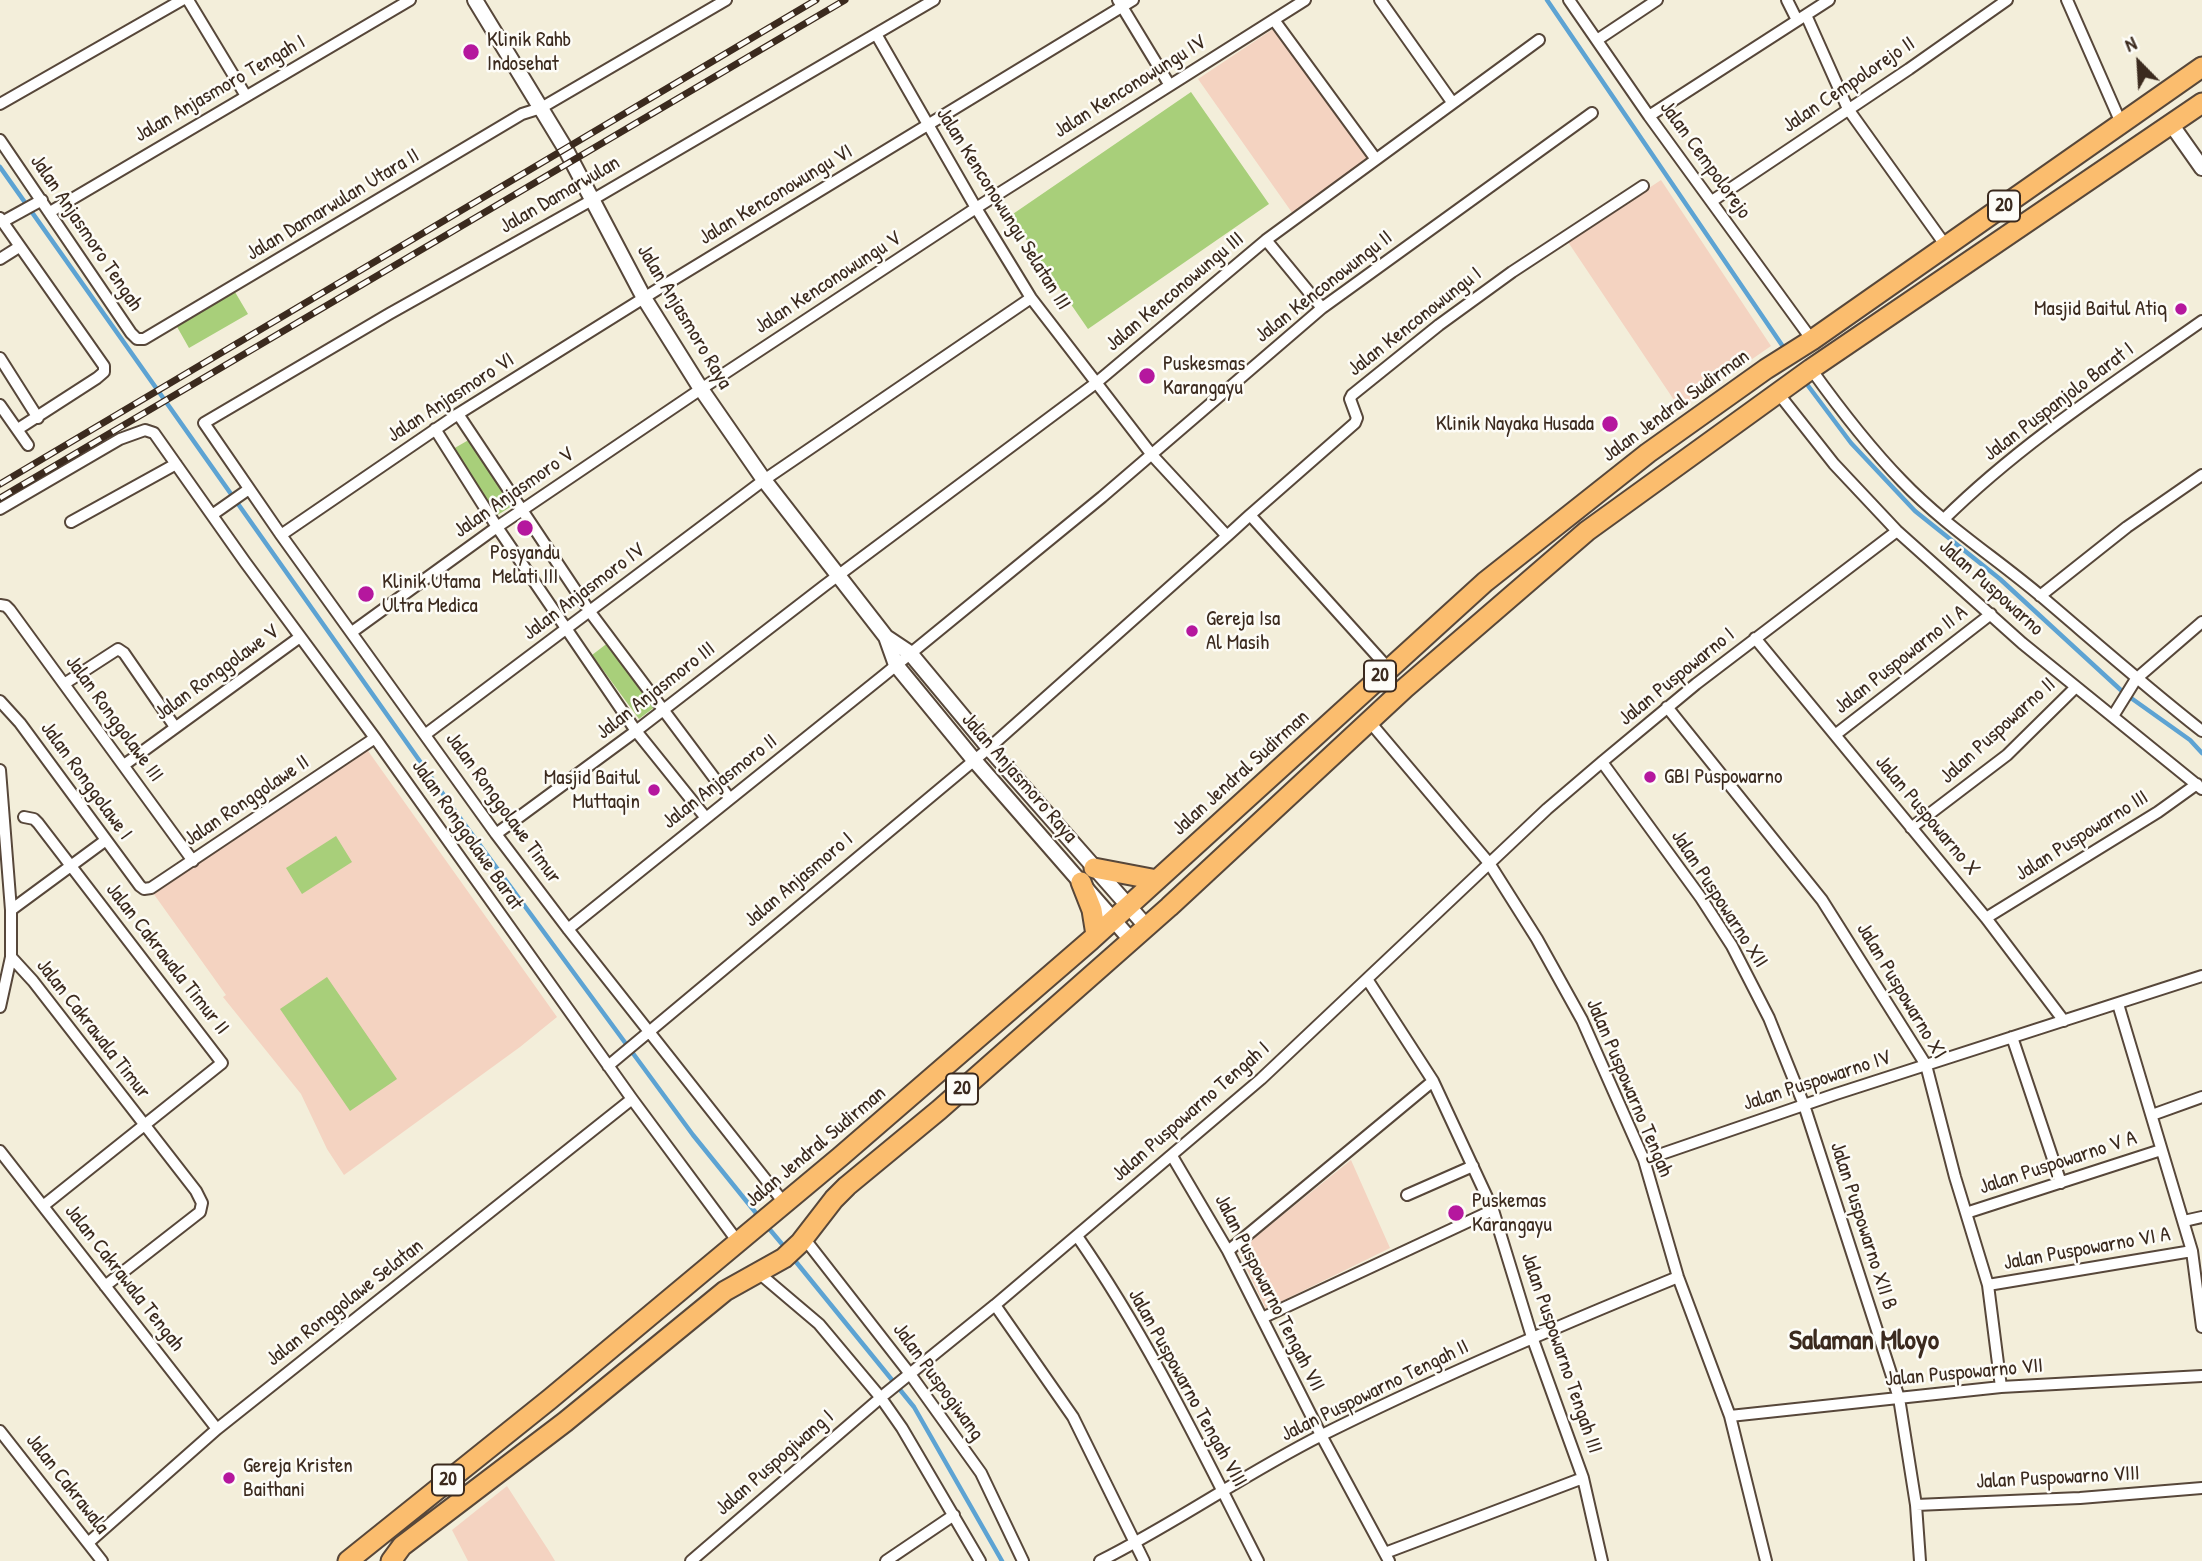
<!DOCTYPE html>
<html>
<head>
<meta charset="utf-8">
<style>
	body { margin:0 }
	#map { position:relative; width:2202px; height:1561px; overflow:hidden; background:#f3eeda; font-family:"Patrick Hand",sans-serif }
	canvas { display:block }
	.north { position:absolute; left:2104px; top:28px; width:70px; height:70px; -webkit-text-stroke:5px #fdfcf7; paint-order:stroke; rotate:336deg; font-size:19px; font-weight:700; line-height:28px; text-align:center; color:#3b2a1e }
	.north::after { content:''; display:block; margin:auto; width:24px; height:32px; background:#3b2a1e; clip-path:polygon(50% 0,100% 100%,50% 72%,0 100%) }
</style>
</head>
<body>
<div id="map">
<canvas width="2202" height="1561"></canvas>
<div class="north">N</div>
</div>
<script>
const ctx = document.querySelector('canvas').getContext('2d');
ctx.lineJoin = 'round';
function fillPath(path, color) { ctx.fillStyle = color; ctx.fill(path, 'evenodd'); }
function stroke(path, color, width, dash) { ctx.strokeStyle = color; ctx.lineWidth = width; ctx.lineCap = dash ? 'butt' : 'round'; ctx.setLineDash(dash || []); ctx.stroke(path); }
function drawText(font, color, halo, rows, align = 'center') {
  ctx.font = font + ' "Patrick Hand",sans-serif'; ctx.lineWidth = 5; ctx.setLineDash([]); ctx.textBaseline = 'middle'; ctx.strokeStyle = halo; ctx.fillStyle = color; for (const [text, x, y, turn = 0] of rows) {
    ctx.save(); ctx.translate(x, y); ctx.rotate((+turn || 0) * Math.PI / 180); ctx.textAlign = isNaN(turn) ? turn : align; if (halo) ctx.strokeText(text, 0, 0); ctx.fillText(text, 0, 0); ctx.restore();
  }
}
const built = new Path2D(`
	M 1276,27 L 1372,159 L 1293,214 L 1198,79 Z
	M 1661,180 L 1771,346 L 1680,409 L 1568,242 Z
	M 366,748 L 557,1017 L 520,1047 L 344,1175 L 327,1149 L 301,1094 L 223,997 L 226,995 L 153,893 Z
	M 1351,1160 L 1390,1248 L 1266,1309 L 1238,1251 Z
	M 507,1486 L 549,1551 L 555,1561 L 468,1561 L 452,1530 Z`);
const green = new Path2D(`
	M 1191,92 L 1269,204 L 1088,329 L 1010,216 Z
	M 235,292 L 248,314 L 189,348 L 176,325 Z
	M 472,438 L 515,504 L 496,516 L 453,449 Z
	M 609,642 L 656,706 L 639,719 L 592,655 Z
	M 336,836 L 352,862 L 302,894 L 286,868 Z
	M 327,977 L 397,1079 L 350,1111 L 280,1009 Z`);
const stream = new Path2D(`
	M 1547,0 L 1786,351
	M 0,167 L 460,818 L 693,1135 L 760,1218
	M 1803,379 L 1851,443 L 1915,511 L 2000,579 L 2124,693 L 2190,740 L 2202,753
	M 766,1225 L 787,1250
	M 792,1257 L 914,1407 L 1002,1561`);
const minor = new Path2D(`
	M 188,0 L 246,96
	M 1118,0 L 1169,84
	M 1380,0 L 1452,102
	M 1569,0 L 1649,116 L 1812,340
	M 1787,0 L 1797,20
	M 2067,0 L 2121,123
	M 1806,15 L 1848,109 L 1946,246
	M 1274,20 L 1375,158
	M 876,34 L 976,208 L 1031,298 L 1152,455 L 1227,536 L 1250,515 L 1388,668
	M 1597,40 L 1657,0
	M 0,104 L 182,0
	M 1649,116 L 1829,0
	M 0,140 L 131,333 L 137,339 L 144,339 L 522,114 L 541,108 L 726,0
	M 1712,201 L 1909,69 L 2007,0
	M 50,212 L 410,0
	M 0,218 L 104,366 L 104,372 L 97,378 L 18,429
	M 2,222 L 42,200
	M 1266,240 L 1322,308
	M 0,259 L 19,247
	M 0,358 L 38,418
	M 1811,369 C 1839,408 1869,447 1902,481 C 1944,525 1996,558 2042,597 C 2095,642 2147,688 2202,731
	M 1778,393 L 1834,464 L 1897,531 L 2022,643 L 2202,789
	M 0,405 L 28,445
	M 458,414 L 590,612 L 730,799
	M 435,429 L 497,527 L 636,731 L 706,818
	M 0,509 L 120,439 L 145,430 L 154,433 L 245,562 L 375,738 L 632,1099 L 738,1242
	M 212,515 L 249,489
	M 1250,515 L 1355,423 L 1357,418 L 1350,399 L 1352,395 L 1439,325 L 1512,272 L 1643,186
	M 1944,519 C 2021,443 2114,383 2202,321
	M 71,522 L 176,464
	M 281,535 L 458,414 L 663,286 L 1133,0
	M 2040,596 L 2127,527 L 2202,475
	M 0,605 L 6,606 L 10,610 L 193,861
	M 352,632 L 497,527 L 701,389 L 976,208 L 1305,0
	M 1755,638 L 1986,918 L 2064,1021
	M 64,684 L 118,649 L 124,653 L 175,727
	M 0,701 L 20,723 L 140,886 L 144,889 L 151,888 L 375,738
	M 1667,707 L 1822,900 L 1926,1065 L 1955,1177 L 1988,1285 L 2001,1387
	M 2113,716 L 2136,679 L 2202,622
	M 1369,721 L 1489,863 L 1537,939 L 1582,1020 L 1644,1160 L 1678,1277 L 1730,1416 L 1766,1561
	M 426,734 L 764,480 L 1031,298
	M 1835,735 L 1991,614
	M 1602,762 L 1701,898 L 1732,946 L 1769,1018 L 1804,1105 L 1899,1398 L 1916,1505 L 1920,1561
	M 124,765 L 300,637
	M 0,770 L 11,910 L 11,957 L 0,1007
	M 24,817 L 34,819 L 38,823 L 222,1063 L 43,1206
	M 1911,828 L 2007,755 L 2076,687
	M 496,834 L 636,731 L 824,586 L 1096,383 L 1266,240 L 1539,40
	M 11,910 L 106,840
	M 1986,918 L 2158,812 L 2197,784
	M 568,929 L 883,676 L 1102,497 L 1322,308 L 1592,113
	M 11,957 L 33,981 L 196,1191 L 202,1203 L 200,1212 L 105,1286
	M 1367,979 L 1433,1081 L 1493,1210 L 1532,1337 L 1583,1478 L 1602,1561
	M 2118,1004 L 2192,1251 L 2202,1327
	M 2012,1037 L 2061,1183
	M 608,1066 L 989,748 L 1227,536
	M 2152,1115 L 2202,1097
	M 0,1151 L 217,1429
	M 1172,1156 L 1228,1251 L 1321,1435 L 1389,1561
	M 1644,1160 L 1836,1094 L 2202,976
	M 1407,1195 L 1473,1166
	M 785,1204 L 568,929 L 496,834 L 281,535 L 204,423 L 389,314 L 592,200 L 934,0
	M 1966,1213 L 2161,1150
	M 2184,1221 L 2202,1217
	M 1077,1236 C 1148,1338 1202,1451 1258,1561
	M 804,1238 L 910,1374 L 981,1473 L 1023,1561
	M 1228,1251 L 1433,1081
	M 760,1274 L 819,1324 L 881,1398 L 902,1428 L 980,1561
	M 1988,1285 L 2192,1251
	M 995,1305 L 1073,1417 L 1144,1561
	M 1262,1318 L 1493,1210
	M 1730,1416 L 2001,1387 L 2202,1376
	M 0,1431 L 102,1561
	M 1916,1505 L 2080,1498 L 2202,1488
	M 88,1543 L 217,1429 L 632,1099
	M 1385,1553 L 1583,1478
	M 691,1561 L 885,1394 L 995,1305 L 1261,1079 L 1547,809 L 1602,762 L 1696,684 L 1897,531
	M 886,1561 L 954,1515
	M 1100,1561 C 1176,1523 1246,1473 1322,1435 C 1438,1377 1558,1326 1678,1277`);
const tertiary = new Path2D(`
	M 475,0 L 565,148 L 644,298 L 701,389 L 764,480 L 886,637 L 910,653 L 989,748 L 1146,926
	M 2171,124 L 2202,168
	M 886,637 L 896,665 L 974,760 L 1131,940`);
const trunk = new Path2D(`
	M 1094,868 L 1157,880
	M 1081,882 L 1092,910 L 1096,935
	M 348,1561 L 550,1399 L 840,1157 L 1091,940 L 1485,582 L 1648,453 L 1766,369 L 1812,340 L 2202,67
	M 391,1561 L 402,1546 L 565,1422 L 725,1291 L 784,1258 L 800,1243 L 834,1199 L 847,1186 L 939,1110 L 1169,907 L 1405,688 L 1587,531 L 1811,369 L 2202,103`);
const rail = new Path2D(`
	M 0,484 L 816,0
	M 0,498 L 845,0`);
const markers = [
	[471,52,9,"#b5179e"],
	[2181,309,7,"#b5179e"],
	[1147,376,9,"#b5179e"],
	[1610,424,9,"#b5179e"],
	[525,528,9,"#b5179e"],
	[366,594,9,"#b5179e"],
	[1192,631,7,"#b5179e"],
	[1650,777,7,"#b5179e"],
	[654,790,7,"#b5179e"],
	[1456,1213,9,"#b5179e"],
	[229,1478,7,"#b5179e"]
];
const shields = [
	[2004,206,32],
	[1380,676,32],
	[962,1089,32],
	[448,1480,32]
];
const shieldNames = [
	["20",2004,206],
	["20",1380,676],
	["20",962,1089],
	["20",448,1480]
];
const poiNames = [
	["Klinik Rahb",487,40],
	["Indosehat",487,64],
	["Masjid Baitul Atiq",2167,309,"right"],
	["Puskesmas",1163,364],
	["Karangayu",1163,388],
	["Klinik Nayaka Husada",1594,424,"right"],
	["Posyandu",525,553,"center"],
	["Melati III",525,577,"center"],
	["Klinik Utama",382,582],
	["Ultra Medica",382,606],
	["Gereja Isa",1206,619],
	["Al Masih",1206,643],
	["GBI Puspowarno",1664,777],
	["Masjid Baitul",640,778,"right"],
	["Muttaqin",640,802,"right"],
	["Puskemas",1472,1201],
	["Karangayu",1472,1225],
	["Gereja Kristen",243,1466],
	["Baithani",243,1490]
];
const streetNames = [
	["Jalan Cempolorejo II",1849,85,-34],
	["Jalan Kenconowungu IV",1130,87,-32],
	["Jalan Anjasmoro Tengah I",220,89,-30],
	["Jalan Cempolorejo",1705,160,54],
	["Jalan Damarwulan",560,195,-30],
	["Jalan Kenconowungu VI",776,195,-31],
	["Jalan Damarwulan Utara II",333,205,-31],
	["Jalan Kenconowungu Selatan III",1003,209,58],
	["Jalan Anjasmoro Tengah",86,233,56],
	["Jalan Kenconowungu V",828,283,-33],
	["Jalan Kenconowungu II",1324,287,-38],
	["Jalan Kenconowungu III",1175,292,-40],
	["Jalan Anjasmoro Raya",684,317,59],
	["Jalan Kenconowungu I",1415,322,-38],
	["Jalan Anjasmoro VI",451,398,-33],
	["Jalan Puspanjolo Barat I",2059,402,-37],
	["Jalan Jendral Sudirman",1676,406,-36],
	["Jalan Anjasmoro V",514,493,-35],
	["Jalan Puspowarno",1991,588,42],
	["Jalan Anjasmoro IV",584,592,-37],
	["Jalan Puspowarno II A",1901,660,-38],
	["Jalan Ronggolawe V",217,673,-36],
	["Jalan Puspowarno I",1677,677,-39],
	["Jalan Anjasmoro III",656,691,-38],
	["Jalan Ronggolawe III",114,719,54],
	["Jalan Puspowarno II",1998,731,-42],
	["Jalan Jendral Sudirman",1241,773,-42],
	["Jalan Anjasmoro Raya",1019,778,49],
	["Jalan Ronggolawe I",86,781,54],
	["Jalan Anjasmoro II",720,782,-38],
	["Jalan Ronggolawe II",247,801,-34],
	["Jalan Ronggolawe Timur",503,808,54],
	["Jalan Puspowarno X",1927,816,50],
	["Jalan Ronggolawe Barat",467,835,55],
	["Jalan Puspowarno III",2082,836,-32],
	["Jalan Anjasmoro I",799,880,-40],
	["Jalan Puspowarno XII",1719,899,57],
	["Jalan Cakrawala Timur II",167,959,52],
	["Jalan Puspowarno XI",1901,991,59],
	["Jalan Cakrawala Timur",93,1029,52],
	["Jalan Puspowarno IV",1817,1081,-18],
	["Jalan Puspowarno Tengah",1629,1088,67],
	["Jalan Puspowarno Tengah I",1191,1112,-41],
	["Jalan Jendral Sudirman",816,1147,-40],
	["Jalan Puspowarno V A",2058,1163,-18],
	["Jalan Puspowarno XII B",1863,1226,72],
	["Jalan Puspowarno VI A",2087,1249,-10],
	["Jalan Cakrawala Tengah",124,1278,52],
	["Jalan Puspowarno Tengah VII",1269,1293,63],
	["Jalan Ronggolawe Selatan",345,1303,-38],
	["Jalan Puspowarno Tengah III",1561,1353,71],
	["Jalan Puspowarno VII",1964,1373,-5],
	["Jalan Puspogiwang",938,1382,54],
	["Jalan Puspowarno Tengah VIII",1187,1388,61],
	["Jalan Puspowarno Tengah II",1375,1391,-26],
	["Jalan Puspogiwang I",775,1463,-41],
	["Jalan Puspowarno VIII",2058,1478,-3],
	["Jalan Cakrawala",67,1484,52]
];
const districtNames = [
	["Salaman Mloyo",1864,1342]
];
fillPath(built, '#f4d3c1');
fillPath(green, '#a8cf7a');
stroke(stream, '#5da3d3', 4.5);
stroke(minor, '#57473a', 14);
stroke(tertiary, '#57473a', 18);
stroke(trunk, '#57473a', 23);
stroke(minor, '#fff', 10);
stroke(tertiary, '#fff', 14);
stroke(trunk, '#fbbd6e', 19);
stroke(rail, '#3b2a1e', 7);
stroke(rail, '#fdfcf7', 4.5, [13]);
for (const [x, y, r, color] of markers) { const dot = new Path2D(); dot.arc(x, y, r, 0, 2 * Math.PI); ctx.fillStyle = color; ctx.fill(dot); stroke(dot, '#fdfcf7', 2.5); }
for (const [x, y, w] of shields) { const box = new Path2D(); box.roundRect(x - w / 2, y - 15.5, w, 31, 5); ctx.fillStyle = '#fdfcf7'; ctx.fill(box); stroke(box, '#3b2a1e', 2); }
drawText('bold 19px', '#3b2a1e', null, shieldNames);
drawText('21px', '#3b2a1e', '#fdfcf7', poiNames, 'left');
drawText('21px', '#3b2a1e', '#fdfcf7', streetNames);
drawText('bold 28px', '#3b2a1e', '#fdfcf7', districtNames);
</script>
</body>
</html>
